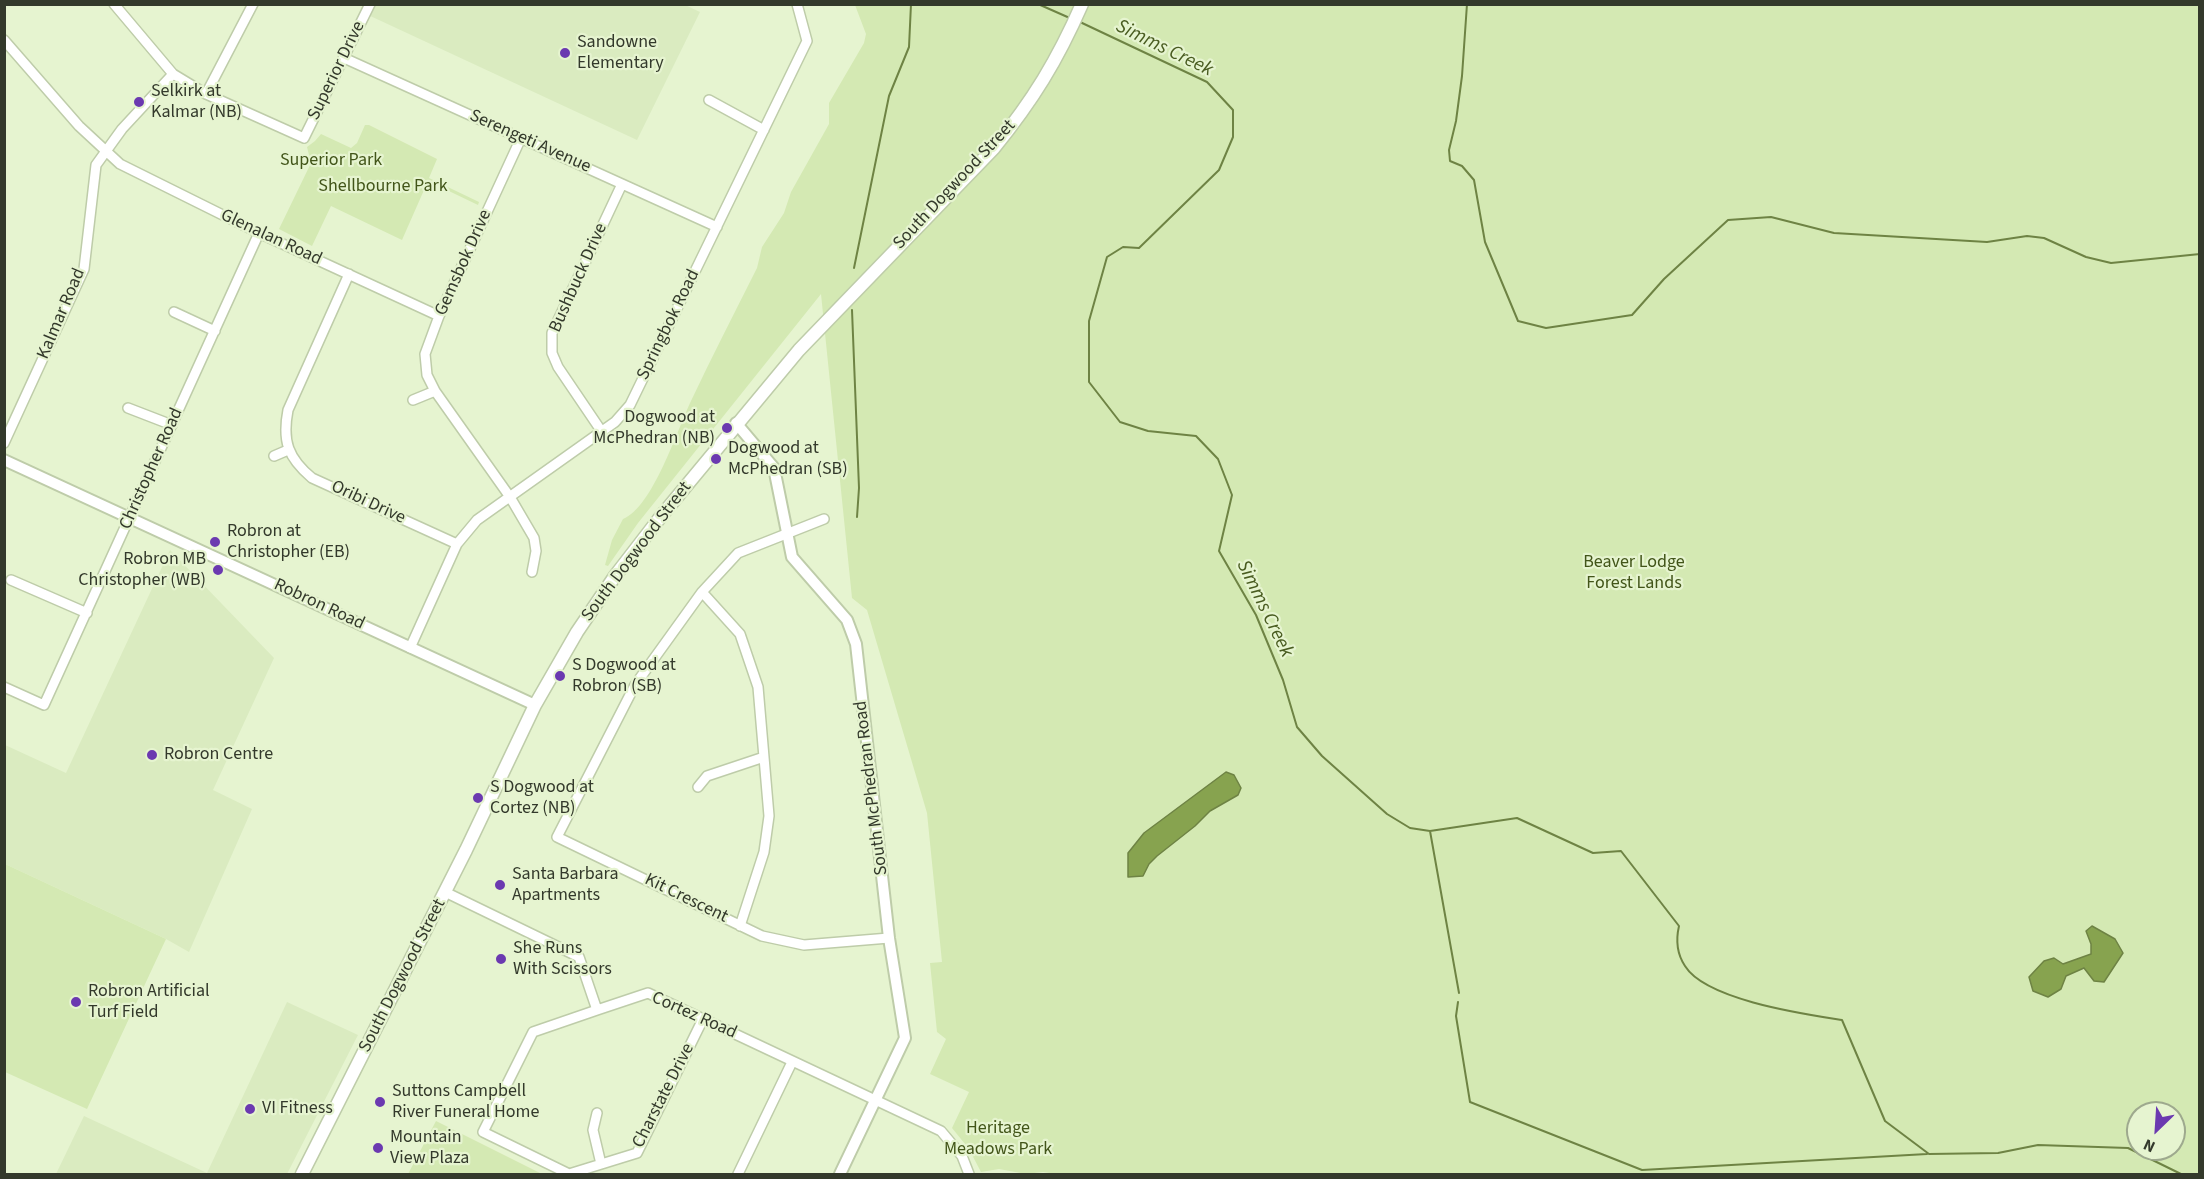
<!DOCTYPE html>
<html>
<head>
<meta charset="utf-8">
<style>
	body { margin:0 }
	#map { position:relative; width:2204px; height:1179px; overflow:hidden; background:#e6f4d0; font-family:"Source Sans 3",sans-serif }
	canvas { display:block }
	.frame { position:absolute; inset:0; border:6px solid #33392b; pointer-events:none }
	.north { position:absolute; left:2126px; top:1101px; width:60px; height:60px; box-sizing:border-box; background:#e6f4d0; border:2px solid #9ea98e; border-radius:50%; rotate:205deg; font-size:16px; font-weight:700; line-height:24px; text-align:center; color:#33392b }
	.north::after { content:''; display:block; margin:auto; width:21px; height:27px; background:#6b39b0; clip-path:polygon(50% 0,100% 100%,50% 72%,0 100%) }
</style>
</head>
<body>
<div id="map">
<canvas width="2204" height="1179"></canvas>
<div class="frame"></div>
<div class="north">N</div>
</div>
<script>
const ctx = document.querySelector('canvas').getContext('2d');
ctx.lineJoin = 'round';
function fillPath(path, color) { ctx.fillStyle = color; ctx.fill(path, 'evenodd'); }
function stroke(path, color, width, dash) { ctx.strokeStyle = color; ctx.lineWidth = width; ctx.lineCap = dash ? 'butt' : 'round'; ctx.setLineDash(dash || []); ctx.stroke(path); }
function drawText(font, color, halo, rows, align = 'center') {
  ctx.font = font + ' "Source Sans 3",sans-serif'; ctx.lineWidth = 4.5; ctx.setLineDash([]); ctx.textBaseline = 'middle'; ctx.strokeStyle = halo; ctx.fillStyle = color; for (const [text, x, y, turn = 0] of rows) {
    ctx.save(); ctx.translate(x, y); ctx.rotate((+turn || 0) * Math.PI / 180); ctx.textAlign = isNaN(turn) ? turn : align; if (halo) ctx.strokeText(text, 0, 0); ctx.fillText(text, 0, 0); ctx.restore();
  }
}
const built = new Path2D(`
	M 370,4 L 683,4 L 700,12 L 637,140 L 366,14 Z
	M 170,550 L 274,658 L 213,790 L 252,809 L 189,952 L 166,939 L 5,864 L 5,745 L 66,773 Z
	M 287,1002 L 358,1035 L 287,1174 L 56,1174 L 84,1116 L 207,1173 Z`);
const green = new Path2D(`
	M 855,5 L 2199,5 L 2199,1174 L 1056,1174 L 1043,1172 L 1026,1174 L 999,1169 L 981,1172 L 969,1149 L 952,1128 L 969,1092 L 930,1074 L 946,1039 L 937,1032 L 930,963 L 942,962 L 927,813 L 867,610 L 852,598 L 821,294 L 638,523 L 608,566 L 605,565 L 612,540 L 623,519 C 653,507 677,430 691,401 C 712,356 735,312 757,268 L 762,247 L 784,213 L 791,192 L 829,124 L 829,103 L 864,43 L 866,34 ZM 2138,1113 L 2174,1113 L 2174,1149 L 2138,1149 Z
	M 365,125 L 369,125 L 437,159 L 429,178 L 479,202 L 478,205 L 428,181 L 402,240 L 331,206 L 312,246 L 279,229 L 311,163 L 307,147 L 315,141 L 321,134 L 351,148 L 357,143 Z
	M 5,864 L 166,939 L 87,1109 L 5,1072 Z
	M 436,1121 L 542,1174 L 408,1174 Z`);
const water = new Path2D(`
	M 1226,772 L 1234,775 L 1241,788 L 1238,795 L 1210,811 L 1195,826 L 1157,856 L 1149,864 L 1143,876 L 1128,877 L 1128,853 L 1144,833 Z
	M 2092,926 L 2115,939 L 2123,953 L 2104,982 L 2094,981 L 2084,968 L 2066,976 L 2061,989 L 2048,997 L 2033,991 L 2029,977 L 2044,961 L 2054,958 L 2063,964 L 2091,954 L 2091,944 L 2086,931 Z`);
const stream = new Path2D(`
	M 1038,4 L 1072,19
	M 1467,4 L 1462,76 L 1456,121 L 1449,150 L 1450,161 L 1462,166 L 1474,180 L 1485,242 L 1518,321 L 1546,328 L 1632,315 L 1664,279 L 1728,220 L 1771,217 L 1834,233 L 1987,242 L 2027,236 L 2044,238 L 2086,257 L 2111,263 L 2200,254
	M 1080,22 L 1207,82 L 1233,110 L 1233,137 L 1219,170 L 1139,248 L 1123,247 L 1107,257 L 1089,321 L 1089,382 L 1120,422 L 1148,431 L 1196,436 L 1218,459 L 1232,495 L 1219,551 L 1256,615 L 1283,680 L 1297,727 L 1322,756 L 1387,814 L 1410,828 L 1430,831 L 1517,818 L 1593,853 L 1621,851 L 1679,926 C 1676,939 1677,954 1685,966 C 1706,1000 1804,1014 1842,1020 L 1885,1121 L 1929,1154 L 1998,1153 L 2038,1145 L 2128,1148 L 2181,1174
	M 854,268 L 889,96 L 909,47 L 911,4
	M 852,310 L 859,488 L 857,517
	M 1430,831 L 1459,993
	M 1458,1002 L 1456,1016 L 1470,1102 L 1642,1170 L 1927,1154`);
const minor = new Path2D(`
	M 114,4 L 173,74 L 206,94 L 304,138 L 370,4
	M 4,40 L 79,126 L 120,164 L 259,233 L 439,316
	M 344,58 L 717,227
	M 206,94 L 253,4
	M 709,100 L 764,130
	M 521,138 L 439,316 L 425,354 L 427,375 L 435,391 L 510,497 L 534,538 L 536,551 L 532,572
	M 349,274 L 288,410 C 282,441 288,458 312,478 L 457,544
	M 174,312 L 215,331
	M 413,400 L 435,391
	M 128,408 L 172,425
	M 602,432 L 558,367 L 552,353 L 552,333 L 622,184
	M 4,443 L 84,269 L 96,165 L 122,129 L 173,74
	M 274,456 L 288,450
	M 824,519 L 738,553 L 702,592 L 635,685 L 557,837 L 762,936 L 804,945 L 889,938
	M 11,580 L 87,613
	M 702,592 L 740,634 L 758,687 L 769,816 L 764,852 L 740,926
	M 410,648 L 457,544 L 477,520 L 615,422 L 630,405 L 807,41 L 797,4
	M 4,687 L 44,705 L 259,233
	M 698,787 L 707,776 L 764,757
	M 445,892 L 579,957 L 597,1010 L 648,993 L 941,1131 L 962,1156 L 969,1174
	M 597,1010 L 533,1032 L 483,1132 L 569,1174 L 637,1153 L 703,1019
	M 597,1113 L 593,1130 L 601,1164
	M 738,1174 L 792,1062`);
const tertiary = new Path2D(`
	M 736,423 L 774,468 L 792,557 L 847,620 L 856,644 L 889,938 L 905,1038 L 840,1174
	M 4,460 L 535,705`);
const secondary = new Path2D(`
	M 302,1174 L 466,850 L 535,705 L 577,632 L 615,576 L 662,515 L 799,350 L 994,148 C 1033,100 1057,61 1082,4`);
const markers = [
	[565,53,6,"#6b39b0"],
	[139,102,6,"#6b39b0"],
	[727,428,6,"#6b39b0"],
	[716,459,6,"#6b39b0"],
	[215,542,6,"#6b39b0"],
	[218,570,6,"#6b39b0"],
	[560,676,6,"#6b39b0"],
	[152,755,6,"#6b39b0"],
	[478,798,6,"#6b39b0"],
	[500,885,6,"#6b39b0"],
	[501,959,6,"#6b39b0"],
	[76,1002,6,"#6b39b0"],
	[380,1102,6,"#6b39b0"],
	[250,1109,6,"#6b39b0"],
	[378,1148,6,"#6b39b0"]
];
const poiNames = [
	["Sandowne",577,43],
	["Elementary",577,64],
	["Selkirk at",151,92],
	["Kalmar (NB)",151,113],
	["Dogwood at",715,418,"right"],
	["McPhedran (NB)",715,439,"right"],
	["Dogwood at",728,449],
	["McPhedran (SB)",728,470],
	["Robron at",227,532],
	["Christopher (EB)",227,553],
	["Robron MB",206,560,"right"],
	["Christopher (WB)",206,581,"right"],
	["S Dogwood at",572,666],
	["Robron (SB)",572,687],
	["Robron Centre",164,755],
	["S Dogwood at",490,788],
	["Cortez (NB)",490,809],
	["Santa Barbara",512,875],
	["Apartments",512,896],
	["She Runs",513,949],
	["With Scissors",513,970],
	["Robron Artificial",88,992],
	["Turf Field",88,1013],
	["Suttons Campbell",392,1092],
	["River Funeral Home",392,1113],
	["VI Fitness",262,1109],
	["Mountain",390,1138],
	["View Plaza",390,1159]
];
const streetNames = [
	["Superior Drive",337,71,-64],
	["Serengeti Avenue",530,142,24],
	["South Dogwood Street",955,185,-47],
	["Glenalan Road",271,238,25],
	["Gemsbok Drive",464,263,-66],
	["Bushbuck Drive",579,278,-66],
	["Kalmar Road",62,314,-67],
	["Springbok Road",669,325,-64],
	["Christopher Road",152,469,-66],
	["Oribi Drive",368,503,25],
	["South Dogwood Street",637,552,-53],
	["Robron Road",319,605,25],
	["South McPhedran Road",872,788,-97],
	["Kit Crescent",686,899,26],
	["South Dogwood Street",403,976,-63],
	["Cortez Road",694,1016,24],
	["Charstate Drive",664,1096,-63]
];
const parkNames = [
	["Superior Park",331,161],
	["Shellbourne Park",383,187],
	["Beaver Lodge",1634,563],
	["Forest Lands",1634,584],
	["Heritage",998,1129],
	["Meadows Park",998,1150]
];
const waterNames = [
	["Simms Creek",1164,49,26],
	["Simms Creek",1264,609,64]
];
fillPath(built, '#daebc0');
fillPath(green, '#d4e9b3');
fillPath(water, '#87a34f');
stroke(water, '#6e8344', 1.5);
stroke(stream, '#6e8344', 2);
stroke(minor, '#becca9', 12);
stroke(tertiary, '#becca9', 14);
stroke(secondary, '#becca9', 15);
stroke(minor, '#fff', 9);
stroke(tertiary, '#fff', 10);
stroke(secondary, '#fff', 12);
for (const [x, y, r, color] of markers) { const dot = new Path2D(); dot.arc(x, y, r, 0, 2 * Math.PI); ctx.fillStyle = color; ctx.fill(dot); stroke(dot, '#e6f4d0', 2); }
drawText('18px', '#33392b', '#e6f4d0', poiNames, 'left');
drawText('18px', '#33392b', '#e6f4d0', streetNames);
drawText('18px', '#425519', '#e6f4d0', parkNames);
drawText('italic 20px', '#495c20', '#e6f4d0', waterNames);
</script>
</body>
</html>
